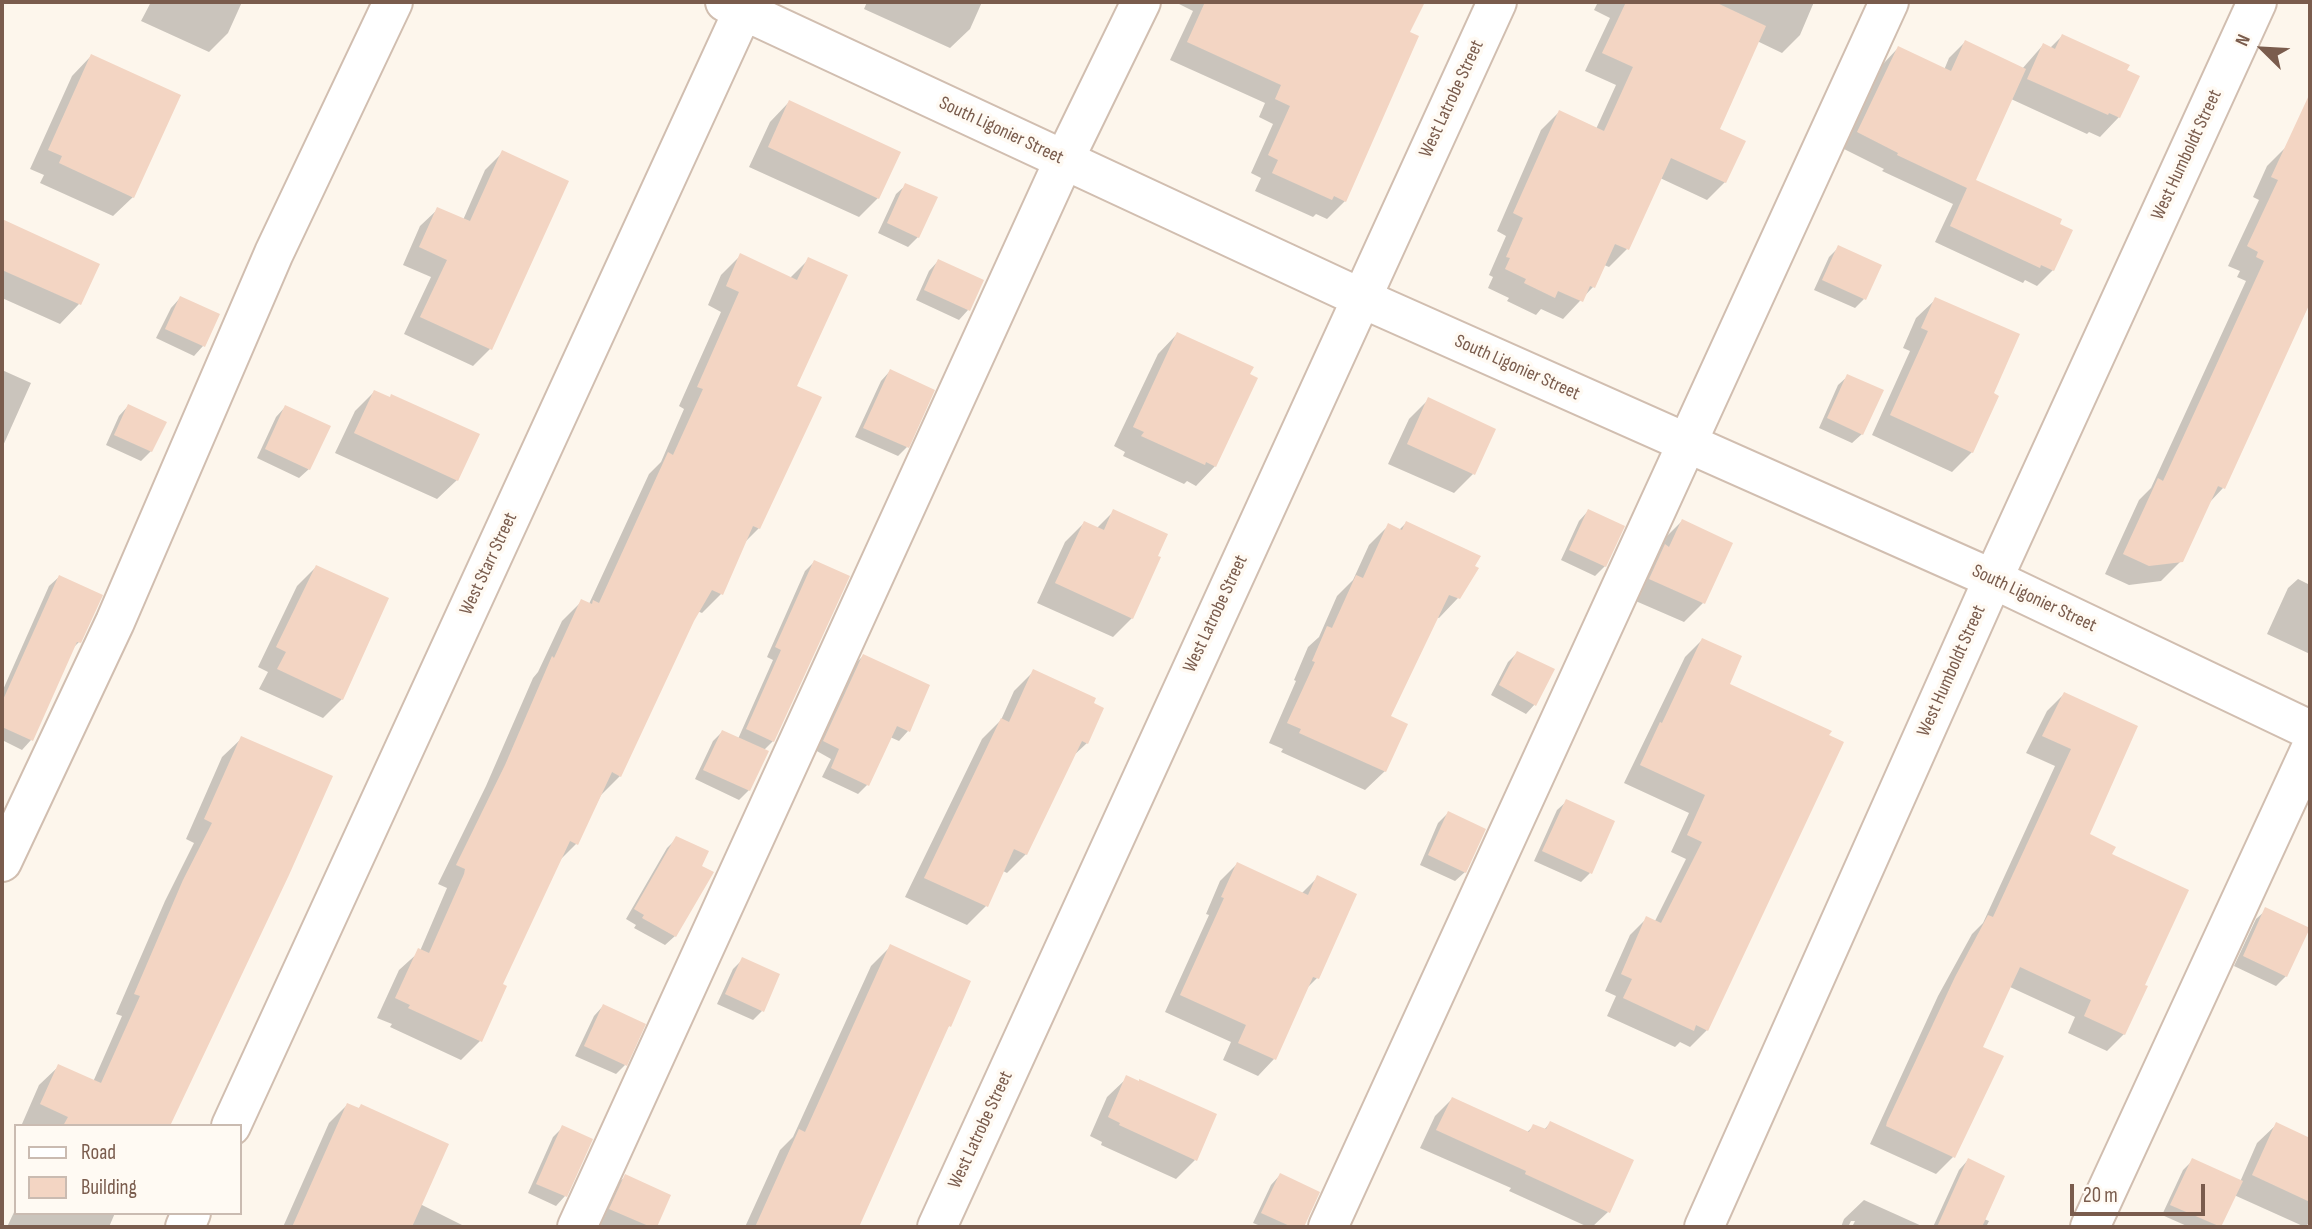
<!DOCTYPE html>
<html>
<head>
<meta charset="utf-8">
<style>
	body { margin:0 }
	#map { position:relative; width:2312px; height:1229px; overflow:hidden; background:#fdf6ec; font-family:"Sofia Sans Condensed",sans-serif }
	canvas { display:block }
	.frame { position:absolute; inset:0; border:4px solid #7a5c4d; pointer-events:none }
	.legend { position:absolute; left:14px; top:1124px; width:228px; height:91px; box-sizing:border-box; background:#fffaf3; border:2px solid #cabbb1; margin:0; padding:9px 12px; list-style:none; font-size:21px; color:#7a5c4d }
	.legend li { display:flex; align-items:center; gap:14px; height:35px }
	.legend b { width:35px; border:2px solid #cabbb1 }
	.north { position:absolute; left:2228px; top:14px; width:70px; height:70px; -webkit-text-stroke:5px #fffaf3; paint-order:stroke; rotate:294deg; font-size:19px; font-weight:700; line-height:28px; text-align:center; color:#7a5c4d }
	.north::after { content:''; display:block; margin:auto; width:24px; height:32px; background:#7a5c4d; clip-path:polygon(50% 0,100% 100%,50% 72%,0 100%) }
	.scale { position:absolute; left:2070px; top:1184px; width:135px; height:32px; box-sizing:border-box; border:4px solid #7a5c4d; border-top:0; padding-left:9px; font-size:21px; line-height:24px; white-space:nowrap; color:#7a5c4d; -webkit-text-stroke:5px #fffaf3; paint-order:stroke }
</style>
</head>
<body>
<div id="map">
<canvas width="2312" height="1229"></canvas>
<div class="frame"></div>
<ul class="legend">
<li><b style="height:9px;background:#fff"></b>Road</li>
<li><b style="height:19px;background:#f3d5c3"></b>Building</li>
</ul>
<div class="north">N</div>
<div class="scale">20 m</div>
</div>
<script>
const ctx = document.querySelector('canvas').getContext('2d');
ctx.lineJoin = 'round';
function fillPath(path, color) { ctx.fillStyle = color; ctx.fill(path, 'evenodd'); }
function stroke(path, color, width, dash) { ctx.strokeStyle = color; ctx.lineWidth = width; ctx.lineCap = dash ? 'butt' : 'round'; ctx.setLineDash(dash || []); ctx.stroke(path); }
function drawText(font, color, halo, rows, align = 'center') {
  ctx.font = font + ' "Sofia Sans Condensed",sans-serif'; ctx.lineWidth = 7; ctx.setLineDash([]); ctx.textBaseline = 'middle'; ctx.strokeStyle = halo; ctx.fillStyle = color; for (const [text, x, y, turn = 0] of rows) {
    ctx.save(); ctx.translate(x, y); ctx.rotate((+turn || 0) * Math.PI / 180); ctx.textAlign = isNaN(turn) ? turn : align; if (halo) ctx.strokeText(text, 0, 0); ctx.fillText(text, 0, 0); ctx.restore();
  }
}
const shadow = new Path2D(`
	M 151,2 L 242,2 L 228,33 L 209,52 L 141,21 Z
	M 867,2 L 982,2 L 970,29 L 950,48 L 864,9 Z
	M 1175,2 L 1423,2 L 1408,33 L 1345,201 L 1327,219 L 1316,214 L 1313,217 L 1255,191 L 1261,178 L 1251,173 L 1273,124 L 1259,117 L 1265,103 L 1170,60 L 1193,11 Z
	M 1598,2 L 1814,2 L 1800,35 L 1782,53 L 1757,41 L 1718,130 L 1725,182 L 1707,200 L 1660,178 L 1627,249 L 1609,267 L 1604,265 L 1593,287 L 1563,319 L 1541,309 L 1536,315 L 1507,301 L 1509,298 L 1488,288 L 1493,277 L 1489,275 L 1506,236 L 1497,231 L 1541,130 L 1559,112 L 1596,129 L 1616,85 L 1585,71 L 1610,18 L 1594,10 Z
	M 2062,36 L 2119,117 L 2100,137 L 2089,132 L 2087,134 L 2011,99 L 1974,181 L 2070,231 L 2053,270 L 2037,286 L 2025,280 L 2023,283 L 1935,242 L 1953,204 L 1882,171 L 1884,169 L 1842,148 L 1883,64 L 1898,48 L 1944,70 L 1949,58 L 1965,42 L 2022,69 L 2043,45 L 2050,48 Z
	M 91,56 L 133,197 L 113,216 L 40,183 L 44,175 L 30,169 L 72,76 Z
	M 789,102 L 878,198 L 859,217 L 749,167 L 770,122 Z
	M 2287,146 L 2310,157 L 2310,302 L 2223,488 L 2209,503 L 2181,561 L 2161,581 L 2129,585 L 2105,574 L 2139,500 L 2151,488 L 2246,281 L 2237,277 L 2240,271 L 2228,266 L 2259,200 L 2253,197 L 2267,166 Z
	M 502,153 L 490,349 L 473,366 L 404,334 L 431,277 L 403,265 L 420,226 L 438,209 L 463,220 L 485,170 Z
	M 906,185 L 918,237 L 908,247 L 878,233 L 896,194 Z
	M 10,225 L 98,264 L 79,304 L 60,324 L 2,298 L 2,233 Z
	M 1839,247 L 1864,299 L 1855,308 L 1814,290 L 1829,257 Z
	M 740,256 L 790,278 L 809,259 L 795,387 L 759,528 L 744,543 L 721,594 L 702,613 L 697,611 L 620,776 L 601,795 L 576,844 L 559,861 L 501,985 L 480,1041 L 461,1060 L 390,1027 L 392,1024 L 377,1018 L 399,970 L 420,951 L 447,888 L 438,884 L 486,786 L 533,678 L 538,672 L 562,621 L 582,601 L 589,604 L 649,474 L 661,462 L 684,409 L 679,406 L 721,312 L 708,305 L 721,275 Z
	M 938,261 L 982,281 L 968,310 L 959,320 L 916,300 L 929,271 Z
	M 180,298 L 203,346 L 194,356 L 156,338 L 171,308 Z
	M 1936,299 L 1992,394 L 1997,397 L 1972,452 L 1952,472 L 1872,435 L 1910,351 L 1903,348 L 1916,318 Z
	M 1177,334 L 1215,466 L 1196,486 L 1187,481 L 1184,484 L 1123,456 L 1125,452 L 1114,446 L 1158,354 Z
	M 2,370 L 31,383 L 2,448 Z
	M 890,371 L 907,447 L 898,456 L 855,437 L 881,381 Z
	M 1848,376 L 1862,434 L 1852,443 L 1819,428 L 1838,385 Z
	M 374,392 L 457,480 L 437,499 L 335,453 L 355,411 Z
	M 1429,399 L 1473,474 L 1454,493 L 1388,464 L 1409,419 Z
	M 128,406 L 151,451 L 141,461 L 106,445 L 119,416 Z
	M 285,407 L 309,469 L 299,478 L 257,458 L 276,417 Z
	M 1588,511 L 1605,566 L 1595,576 L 1561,560 L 1579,521 Z
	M 1113,512 L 1132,618 L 1113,637 L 1037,603 L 1065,542 L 1084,523 L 1096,529 Z
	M 1682,521 L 1703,603 L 1684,622 L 1631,599 L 1663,540 Z
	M 1406,523 L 1458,598 L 1439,618 L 1436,617 L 1389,717 L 1385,771 L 1365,790 L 1281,752 L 1283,749 L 1269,743 L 1296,681 L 1294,680 L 1308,647 L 1319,637 L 1337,596 L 1353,580 L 1369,545 L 1389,525 L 1399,530 Z
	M 814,562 L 773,741 L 763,751 L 749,790 L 739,800 L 695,779 L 713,741 L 722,732 L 738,739 L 773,660 L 767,657 L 805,571 Z
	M 316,567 L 342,699 L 323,718 L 259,689 L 268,672 L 258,667 L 297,586 Z
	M 59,577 L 79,642 L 71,650 L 31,740 L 22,750 L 2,740 L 2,692 L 49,586 Z
	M 2298,579 L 2310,585 L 2310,654 L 2267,634 L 2288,588 Z
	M 1702,640 L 1727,685 L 1827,736 L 1707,1030 L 1690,1047 L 1680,1042 L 1675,1047 L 1607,1016 L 1616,996 L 1605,991 L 1630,935 L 1647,918 L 1655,921 L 1686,859 L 1671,852 L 1689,813 L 1624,783 L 1685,657 Z
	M 1517,653 L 1535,704 L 1526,714 L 1491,695 L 1508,662 Z
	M 863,656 L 908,731 L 899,741 L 890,737 L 868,784 L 858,794 L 822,777 L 831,759 L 815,750 L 853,666 Z
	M 1033,672 L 1087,743 L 1071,758 L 1026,854 L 1007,873 L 1003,871 L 986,906 L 967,925 L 905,897 L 982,739 L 1001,720 L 1014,691 Z
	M 2064,694 L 2088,835 L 2143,986 L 2124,1034 L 2107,1051 L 2068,1033 L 2075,1017 L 2010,987 L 1981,1048 L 1953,1157 L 1936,1174 L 1870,1144 L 1938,996 L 1972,934 L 1983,923 L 2055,766 L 2026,753 L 2047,711 Z
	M 242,738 L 168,1126 L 27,1126 L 22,1124 L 39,1085 L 59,1066 L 93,1082 L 122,1016 L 116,1014 L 165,901 L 194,843 L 186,839 L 222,757 Z
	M 1567,801 L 1590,873 L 1581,882 L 1534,861 L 1557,810 Z
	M 1448,813 L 1465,872 L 1455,881 L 1420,865 L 1438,823 Z
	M 676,839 L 699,867 L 675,936 L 665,945 L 634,928 L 636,925 L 626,919 L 667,848 Z
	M 1237,864 L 1301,894 L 1317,878 L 1317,978 L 1305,990 L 1274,1059 L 1258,1076 L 1223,1060 L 1231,1042 L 1165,1012 L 1209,915 L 1206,914 L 1220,881 Z
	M 2266,910 L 2286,976 L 2276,986 L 2234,966 L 2256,919 Z
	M 891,946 L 949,1026 L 945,1030 L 852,1227 L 745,1227 L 780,1150 L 793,1137 L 871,966 Z
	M 743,959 L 762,1011 L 753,1020 L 717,1004 L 733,969 Z
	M 603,1006 L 625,1065 L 616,1074 L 575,1056 L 594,1016 Z
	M 1127,1078 L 1138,1083 L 1195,1160 L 1176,1179 L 1101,1145 L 1102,1142 L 1090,1136 L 1107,1097 Z
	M 1452,1099 L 1526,1133 L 1534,1126 L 1544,1130 L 1550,1123 L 1608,1212 L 1592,1227 L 1588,1227 L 1509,1191 L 1511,1188 L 1420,1148 L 1435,1116 Z
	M 347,1105 L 357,1110 L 361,1106 L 420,1204 L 466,1227 L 283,1227 L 329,1123 Z
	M 2277,1124 L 2310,1139 L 2310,1222 L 2305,1227 L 2234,1195 L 2219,1227 L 2189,1227 L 2162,1215 L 2183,1170 L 2193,1160 L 2240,1182 L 2257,1143 Z
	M 563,1127 L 565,1196 L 556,1206 L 528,1193 L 553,1137 Z
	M 1968,1160 L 1984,1219 L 1989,1221 L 1986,1227 L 1933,1227 L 1959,1170 Z
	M 1280,1175 L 1318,1193 L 1302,1227 L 1263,1227 L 1253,1223 L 1271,1185 Z
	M 626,1176 L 669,1196 L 655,1227 L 596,1227 L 616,1185 Z
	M 1864,1200 L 1924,1227 L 1852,1227 L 1855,1221 L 1851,1221 L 1848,1227 L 1841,1227 L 1844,1219 Z
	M 16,1208 L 16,1213 L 115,1213 L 109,1227 L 7,1227 Z`);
const building = new Path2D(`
	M 1205,2 L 1425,2 L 1410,32 L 1419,36 L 1346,202 L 1334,196 L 1332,200 L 1272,173 L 1278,160 L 1268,155 L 1290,106 L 1275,99 L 1281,85 L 1187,42 Z
	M 1626,2 L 1715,2 L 1766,26 L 1720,129 L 1746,141 L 1726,183 L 1671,158 L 1629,250 L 1615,244 L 1595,288 L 1590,286 L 1583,302 L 1558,291 L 1555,298 L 1524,283 L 1526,279 L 1505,269 L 1510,258 L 1506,257 L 1523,218 L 1513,213 L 1559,110 L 1604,131 L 1633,67 L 1602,53 Z
	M 2062,34 L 2130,65 L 2127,70 L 2140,76 L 2120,118 L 2109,113 L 2108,115 L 2027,79 L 2043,43 L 2055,49 Z
	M 1965,40 L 2026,69 L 1976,180 L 2062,219 L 2060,224 L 2073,230 L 2054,271 L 2041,265 L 2040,268 L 1950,226 L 1967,188 L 1897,155 L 1898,153 L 1857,132 L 1898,46 L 1951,71 Z
	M 91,54 L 181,95 L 134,198 L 59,163 L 62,156 L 48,150 Z
	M 2310,93 L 2310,303 L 2225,489 L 2218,486 L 2183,562 L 2149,566 L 2123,554 L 2158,478 L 2163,481 L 2264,261 L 2256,257 L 2258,252 L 2247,246 L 2278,180 L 2271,177 Z
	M 789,100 L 901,152 L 879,199 L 768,147 Z
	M 502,150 L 569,181 L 492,350 L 420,317 L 447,260 L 419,247 L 437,207 L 470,221 Z
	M 905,183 L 938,197 L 919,238 L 887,223 Z
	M 2,219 L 100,264 L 81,305 L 2,270 Z
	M 1838,245 L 1882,265 L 1866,300 L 1822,280 Z
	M 740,253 L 797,280 L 808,257 L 848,275 L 797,386 L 822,397 L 760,529 L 753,526 L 723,595 L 712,590 L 694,621 L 621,777 L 612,772 L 578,845 L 570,841 L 503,984 L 507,986 L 482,1042 L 408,1008 L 410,1005 L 395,998 L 418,948 L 429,953 L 464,874 L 465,869 L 456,865 L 505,765 L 552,656 L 554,658 L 581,599 L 592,604 L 593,600 L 599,603 L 668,452 L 673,455 L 703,389 L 697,387 L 739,292 L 726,286 Z
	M 938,259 L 984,280 L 970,311 L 924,290 Z
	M 180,296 L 220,314 L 205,347 L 165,329 Z
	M 1935,297 L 2020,334 L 1994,393 L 1999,396 L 1973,453 L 1890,415 L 1928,331 L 1921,328 Z
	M 1177,332 L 1254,367 L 1250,374 L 1258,378 L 1216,467 L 1206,462 L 1205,465 L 1141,436 L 1144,432 L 1133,427 Z
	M 890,369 L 935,390 L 909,448 L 863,428 Z
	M 1847,374 L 1884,390 L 1863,435 L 1827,418 Z
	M 374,390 L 390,397 L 391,394 L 480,434 L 458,481 L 354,433 Z
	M 1428,397 L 1496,429 L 1475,475 L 1407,444 Z
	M 128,404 L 167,422 L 152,452 L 114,435 Z
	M 285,405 L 331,426 L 310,470 L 265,449 Z
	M 1113,509 L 1168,534 L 1158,556 L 1161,557 L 1133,619 L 1055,583 L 1084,521 L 1104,530 Z
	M 1588,509 L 1625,526 L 1606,567 L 1569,550 Z
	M 1682,519 L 1733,543 L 1705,604 L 1649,579 L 1665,544 L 1669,547 Z
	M 1406,521 L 1481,556 L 1475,566 L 1479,568 L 1460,599 L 1449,595 L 1391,716 L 1408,724 L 1386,772 L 1299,733 L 1301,729 L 1287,723 L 1315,662 L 1312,661 L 1327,626 L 1332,628 L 1356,575 L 1363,578 L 1388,523 L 1402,530 Z
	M 814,560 L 850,576 L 774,742 L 746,729 L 781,650 L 775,647 Z
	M 316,565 L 389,598 L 343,700 L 277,669 L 286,652 L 276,647 Z
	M 59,575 L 103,595 L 81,643 L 77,642 L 33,741 L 2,727 L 2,702 Z
	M 1702,638 L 1742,656 L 1730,684 L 1832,731 L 1829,735 L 1844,742 L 1708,1031 L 1696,1025 L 1694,1031 L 1623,998 L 1632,979 L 1621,974 L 1646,916 L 1661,923 L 1702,842 L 1687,835 L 1705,795 L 1640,765 L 1660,722 L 1662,723 Z
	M 1517,651 L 1555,669 L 1536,706 L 1499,685 Z
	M 863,654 L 930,685 L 910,732 L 897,726 L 869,786 L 831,768 L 839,749 L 823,741 Z
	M 1033,669 L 1096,698 L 1094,703 L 1104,708 L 1088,744 L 1082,741 L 1027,855 L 1014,849 L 988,907 L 924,878 L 1001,718 L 1009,722 Z
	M 2064,692 L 2138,726 L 2090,834 L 2116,847 L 2112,854 L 2189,890 L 2145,985 L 2148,986 L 2125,1035 L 2084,1016 L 2091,1000 L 2020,967 L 1983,1047 L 2004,1056 L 1955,1158 L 1886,1126 L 1887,1122 L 1955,977 L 1988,915 L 1993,917 L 2071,749 L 2042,736 Z
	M 722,730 L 769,751 L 750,791 L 703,770 Z
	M 241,736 L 333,776 L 289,875 L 170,1126 L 63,1126 L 68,1117 L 40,1104 L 58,1064 L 101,1083 L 140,996 L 134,994 L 183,880 L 212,823 L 204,819 Z
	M 1566,799 L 1615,821 L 1592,874 L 1542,851 Z
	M 1448,811 L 1486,829 L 1466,873 L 1428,855 Z
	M 676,836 L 709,851 L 702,866 L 714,872 L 676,937 L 642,918 L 644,915 L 634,909 Z
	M 1237,862 L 1308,895 L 1317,875 L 1357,894 L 1319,979 L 1313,977 L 1276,1060 L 1238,1043 L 1246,1025 L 1180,995 L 1224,898 L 1221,897 Z
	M 2265,907 L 2310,928 L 2287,977 L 2243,956 Z
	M 890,944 L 971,981 L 951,1027 L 949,1026 L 859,1227 L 755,1227 L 799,1129 L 805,1132 Z
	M 742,957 L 780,974 L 764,1012 L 725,994 Z
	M 603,1004 L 646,1024 L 627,1066 L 584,1046 Z
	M 1126,1075 L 1139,1081 L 1139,1079 L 1217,1114 L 1197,1161 L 1119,1125 L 1120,1123 L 1108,1117 Z
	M 1452,1097 L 1529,1132 L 1533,1124 L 1546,1129 L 1550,1121 L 1634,1160 L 1610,1213 L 1525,1174 L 1526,1171 L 1436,1130 Z
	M 347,1103 L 359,1108 L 361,1104 L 449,1144 L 412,1227 L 292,1227 Z
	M 2276,1122 L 2310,1138 L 2310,1202 L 2252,1175 Z
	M 562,1125 L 593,1139 L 567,1197 L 536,1184 Z
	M 1968,1158 L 2005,1176 L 1982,1227 L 1937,1227 Z
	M 2192,1158 L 2243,1181 L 2221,1227 L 2170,1205 Z
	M 1280,1173 L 1320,1192 L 1304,1227 L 1292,1227 L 1261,1213 Z
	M 625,1174 L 671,1195 L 657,1227 L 651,1227 L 609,1209 Z`);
const minor = new Path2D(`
	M 725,2 L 1361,298 L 1993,579 L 2310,730
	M 2,862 L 115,622 L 274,253 L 393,2
	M 231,1126 L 747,2
	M 185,1227 L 191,1213
	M 577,1227 L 1064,160 L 1141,2
	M 937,1227 L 1497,2
	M 1328,1227 L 1889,2
	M 1704,1227 L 1993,579 L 2257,2
	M 2090,1227 L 2310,750`);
const streetNames = [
	["West Latrobe Street",1452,99,-65],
	["South Ligonier Street",1001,131,25],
	["West Humboldt Street",2187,155,-65],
	["South Ligonier Street",1517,368,24],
	["West Starr Street",489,564,-65],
	["South Ligonier Street",2034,599,25],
	["West Latrobe Street",1216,614,-65],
	["West Humboldt Street",1952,671,-66],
	["West Latrobe Street",981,1130,-65]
];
fillPath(shadow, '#0003');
fillPath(building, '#f3d5c3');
stroke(minor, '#d1beb0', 42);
stroke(minor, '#fff', 38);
drawText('19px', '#7a5c4d', '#fffaf3', streetNames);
</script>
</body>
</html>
